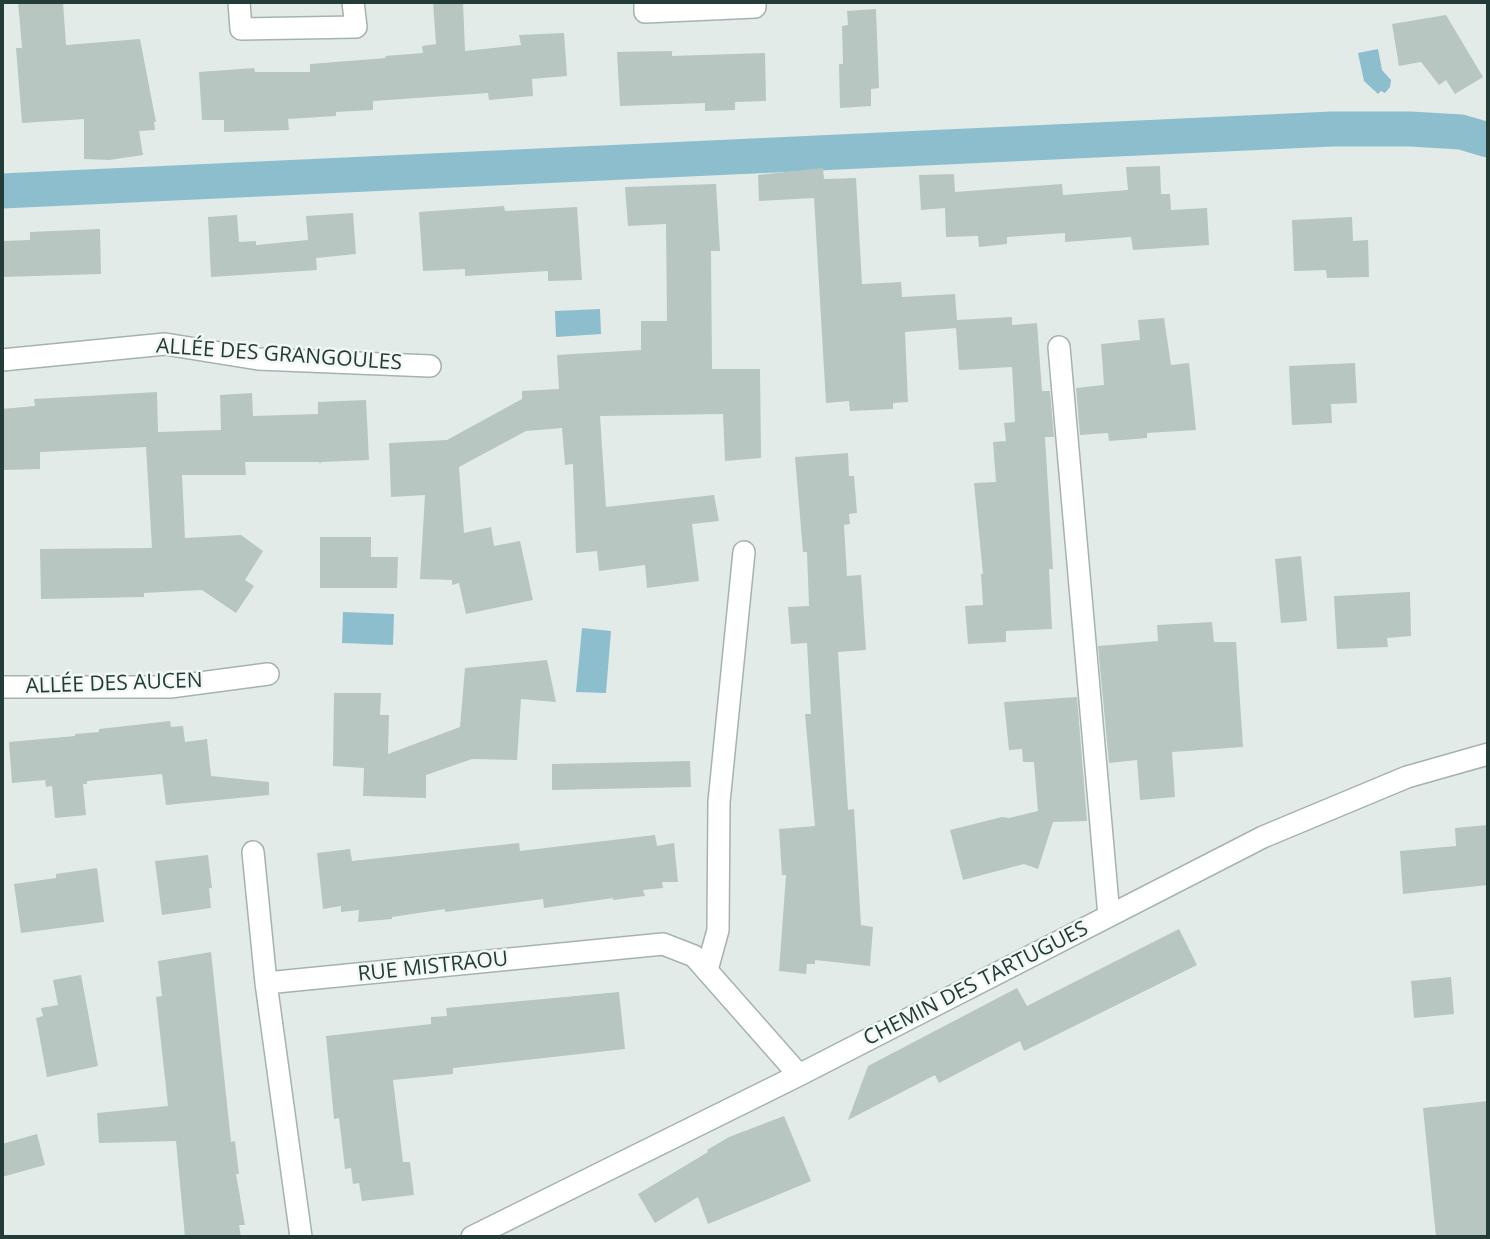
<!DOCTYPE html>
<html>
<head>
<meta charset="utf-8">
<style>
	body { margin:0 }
	#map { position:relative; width:1490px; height:1239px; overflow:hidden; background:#e2ebe8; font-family:"Open Sans",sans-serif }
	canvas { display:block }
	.frame { position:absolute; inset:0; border:4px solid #233c37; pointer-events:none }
</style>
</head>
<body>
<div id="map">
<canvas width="1490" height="1239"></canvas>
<div class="frame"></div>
</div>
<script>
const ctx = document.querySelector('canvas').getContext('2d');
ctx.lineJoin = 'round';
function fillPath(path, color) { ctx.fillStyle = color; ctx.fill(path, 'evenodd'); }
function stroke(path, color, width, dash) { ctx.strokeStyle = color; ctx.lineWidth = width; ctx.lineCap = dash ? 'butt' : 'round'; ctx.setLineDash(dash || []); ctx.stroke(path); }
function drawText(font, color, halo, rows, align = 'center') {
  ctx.font = font + ' "Open Sans",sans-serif'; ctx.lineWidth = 5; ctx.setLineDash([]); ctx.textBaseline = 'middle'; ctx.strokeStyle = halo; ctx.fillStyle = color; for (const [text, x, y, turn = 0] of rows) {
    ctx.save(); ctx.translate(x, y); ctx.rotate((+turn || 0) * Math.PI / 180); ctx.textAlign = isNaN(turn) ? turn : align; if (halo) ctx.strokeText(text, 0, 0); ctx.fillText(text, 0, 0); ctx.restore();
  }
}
const water = new Path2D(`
	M 1378,49 L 1382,70 L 1391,80 L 1390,87 L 1385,93 L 1381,91 L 1378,94 L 1364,81 L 1358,53 Z
	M 600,309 L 601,334 L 556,337 L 555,311 Z
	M 343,612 L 394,614 L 393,645 L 342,643 Z
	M 582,628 L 611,631 L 606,693 L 576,692 Z`);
const canal = new Path2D(`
	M 2,191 L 1332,129 L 1410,129 L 1461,132 L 1488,140`);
const building = new Path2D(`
	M 18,2 L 63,2 L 66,45 L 140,39 L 156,122 L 154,122 L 155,130 L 139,131 L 143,155 L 109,160 L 84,159 L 84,119 L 22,123 L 16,48 L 22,48 Z
	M 433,2 L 463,2 L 465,51 L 521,45 L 519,35 L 564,33 L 567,76 L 532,79 L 533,96 L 489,100 L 488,93 L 373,101 L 373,110 L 336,112 L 336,116 L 288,119 L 289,130 L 224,132 L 224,120 L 202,120 L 199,72 L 254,68 L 255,72 L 310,72 L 310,64 L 386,58 L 385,56 L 423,53 L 422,46 L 436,44 Z
	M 876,9 L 879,88 L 871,89 L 871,106 L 840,108 L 839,64 L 843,64 L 842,26 L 848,25 L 847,11 Z
	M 1446,15 L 1483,77 L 1455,94 L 1446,80 L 1439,85 L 1421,62 L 1399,66 L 1392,24 Z
	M 672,51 L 672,56 L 765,53 L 766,101 L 735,102 L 735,110 L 705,111 L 705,103 L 620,106 L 617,52 Z
	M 1160,166 L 1161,194 L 1170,194 L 1171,210 L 1207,208 L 1209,245 L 1133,250 L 1131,237 L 1065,242 L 1065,233 L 1007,237 L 1007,244 L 979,247 L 978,236 L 946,237 L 945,208 L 921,210 L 919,175 L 954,174 L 955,192 L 1062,184 L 1063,195 L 1128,190 L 1126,167 Z
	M 823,168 L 824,179 L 856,178 L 862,284 L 901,282 L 902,297 L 955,294 L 957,320 L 1012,317 L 1012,325 L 1037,323 L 1042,391 L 1050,391 L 1054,437 L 1045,437 L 1053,569 L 1049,569 L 1052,629 L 1006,631 L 1006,642 L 968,644 L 965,606 L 983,605 L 981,574 L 983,574 L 974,483 L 996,482 L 993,442 L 1006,441 L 1004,423 L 1015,422 L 1012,367 L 959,370 L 956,328 L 905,332 L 908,402 L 893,403 L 893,409 L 850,411 L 849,401 L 826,403 L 814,198 L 759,201 L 758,175 Z
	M 716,184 L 720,251 L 711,251 L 712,369 L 760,369 L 761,458 L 725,461 L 723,414 L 600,416 L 606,507 L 714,495 L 719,521 L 692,524 L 699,581 L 647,588 L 645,565 L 599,571 L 597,551 L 576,553 L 573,464 L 565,465 L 562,428 L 526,431 L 459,467 L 464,533 L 491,527 L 494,546 L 520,541 L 533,600 L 466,614 L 459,583 L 452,585 L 452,580 L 420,579 L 425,495 L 391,497 L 389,443 L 447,440 L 522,399 L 522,391 L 559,389 L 557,355 L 641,350 L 641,321 L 667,321 L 666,224 L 628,226 L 625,187 Z
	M 504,206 L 505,211 L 577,207 L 582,280 L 548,281 L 548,271 L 465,276 L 465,269 L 423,271 L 419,212 Z
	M 353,213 L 356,254 L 316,258 L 317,270 L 211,277 L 208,217 L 237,215 L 239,242 L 256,241 L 256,245 L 308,240 L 306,216 Z
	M 1352,217 L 1353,241 L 1368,240 L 1369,277 L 1327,278 L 1326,270 L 1294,271 L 1292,220 Z
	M 100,229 L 101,274 L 2,277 L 2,241 L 30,240 L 30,232 Z
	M 1164,318 L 1171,365 L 1189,363 L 1196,430 L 1147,433 L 1147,438 L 1109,441 L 1108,433 L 1080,435 L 1076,388 L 1104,385 L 1101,344 L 1140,340 L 1138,320 Z
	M 1355,363 L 1357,403 L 1331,404 L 1332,423 L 1292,425 L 1289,366 Z
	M 157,392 L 158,432 L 221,430 L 220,395 L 252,393 L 253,416 L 318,414 L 318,402 L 366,400 L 369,460 L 321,462 L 320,464 L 319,462 L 245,462 L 246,475 L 182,475 L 185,538 L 241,535 L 263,551 L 245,580 L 254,586 L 236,613 L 202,590 L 144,593 L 144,597 L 41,599 L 40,549 L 152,548 L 146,447 L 40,452 L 40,469 L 3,470 L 2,409 L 35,406 L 34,399 Z
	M 848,453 L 849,476 L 854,476 L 857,513 L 849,514 L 850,524 L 844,525 L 847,576 L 861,575 L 866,650 L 838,652 L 848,810 L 854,809 L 861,925 L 873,927 L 870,966 L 815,960 L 815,964 L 807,964 L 806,974 L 779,971 L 786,875 L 782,875 L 779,829 L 815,826 L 805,714 L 811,714 L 807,643 L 791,644 L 788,607 L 809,606 L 807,552 L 803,552 L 795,457 Z
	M 320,537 L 371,537 L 371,557 L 398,557 L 397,588 L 320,588 Z
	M 1301,556 L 1307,621 L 1281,623 L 1275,559 Z
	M 1410,592 L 1411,636 L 1387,638 L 1388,647 L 1337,649 L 1334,596 Z
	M 1212,622 L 1214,642 L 1236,642 L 1243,747 L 1172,752 L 1175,797 L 1140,800 L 1137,760 L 1109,763 L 1098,646 L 1158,641 L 1157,625 Z
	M 547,660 L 556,702 L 521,699 L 517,760 L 472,759 L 426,775 L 426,798 L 363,796 L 364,768 L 333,766 L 334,693 L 381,693 L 380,715 L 389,715 L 388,754 L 460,727 L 465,668 Z
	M 1077,697 L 1087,821 L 1053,822 L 1038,869 L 1024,864 L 963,880 L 950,830 L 1002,817 L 1009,818 L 1038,811 L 1034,762 L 1023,762 L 1022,749 L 1009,750 L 1004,702 Z
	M 170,721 L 171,727 L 183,726 L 185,742 L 207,739 L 211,776 L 269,782 L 269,795 L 166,805 L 162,774 L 87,781 L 87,784 L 83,784 L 86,815 L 55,818 L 52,786 L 46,787 L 45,780 L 12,783 L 9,742 L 75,736 L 75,734 L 99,732 L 99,729 Z
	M 690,761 L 691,787 L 552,790 L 552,764 Z
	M 1488,825 L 1488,885 L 1403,894 L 1400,851 L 1456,846 L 1455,828 Z
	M 655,835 L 657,846 L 674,843 L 678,882 L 662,882 L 663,888 L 643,890 L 645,896 L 613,900 L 613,898 L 544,908 L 543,899 L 445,912 L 445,909 L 392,917 L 392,919 L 358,922 L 359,910 L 341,912 L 341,906 L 323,909 L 317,853 L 350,849 L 352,861 L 519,843 L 520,851 Z
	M 208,855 L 212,888 L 209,888 L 211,908 L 162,915 L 155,861 Z
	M 97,868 L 104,922 L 21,933 L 14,884 L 56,878 L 56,874 Z
	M 1179,929 L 1197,965 L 1024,1051 L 1020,1041 L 939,1083 L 935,1075 L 848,1120 L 868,1066 L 1017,988 L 1027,1006 Z
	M 211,952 L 231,1142 L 235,1141 L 239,1174 L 236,1174 L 245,1225 L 239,1225 L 241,1237 L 185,1237 L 176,1141 L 99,1143 L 97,1113 L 168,1106 L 156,997 L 162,996 L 158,961 Z
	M 81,975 L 98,1066 L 47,1077 L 36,1018 L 43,1016 L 41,1008 L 58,1005 L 53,980 Z
	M 1451,977 L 1454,1014 L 1414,1018 L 1411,981 Z
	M 619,992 L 625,1049 L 453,1068 L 453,1074 L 393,1080 L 403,1162 L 410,1162 L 414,1195 L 362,1201 L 359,1183 L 353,1184 L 351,1168 L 345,1169 L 339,1118 L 334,1119 L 326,1036 L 431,1024 L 431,1017 L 447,1016 L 446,1008 Z
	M 1488,1101 L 1488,1237 L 1436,1237 L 1423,1108 Z
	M 784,1116 L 811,1181 L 708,1224 L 698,1197 L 655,1223 L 638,1194 L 708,1152 L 707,1150 L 729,1137 Z
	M 37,1134 L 45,1165 L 2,1177 L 2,1144 Z`);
const street = new Path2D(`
	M 239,2 L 241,29 L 356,27 L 353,2
	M 645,2 L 645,12 L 755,7 L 755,2
	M 1059,347 L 1109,916
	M 2,360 L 165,344 L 258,359 L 430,366
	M 2,687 L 170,687 L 268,674
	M 253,852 L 266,983
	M 707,970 L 718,930 L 719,802 L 744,552
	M 301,1237 L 266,983 L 663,944 L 694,956 L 799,1075
	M 472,1237 L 799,1075 L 1263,837 L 1407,777 L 1488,754`);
const streetNames = [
	["ALLÉE DES GRANGOULES",279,355,4],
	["ALLÉE DES AUCEN",114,684,-2],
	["RUE MISTRAOU",433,967,-6],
	["CHEMIN DES TARTUGUES",976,984,-27]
];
fillPath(water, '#8dbece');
stroke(canal, '#8dbece', 35);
fillPath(building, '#b7c6c1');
stroke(street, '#a5b3af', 24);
stroke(street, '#fff', 21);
drawText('21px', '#233c37', '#f2f8f6', streetNames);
</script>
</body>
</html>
